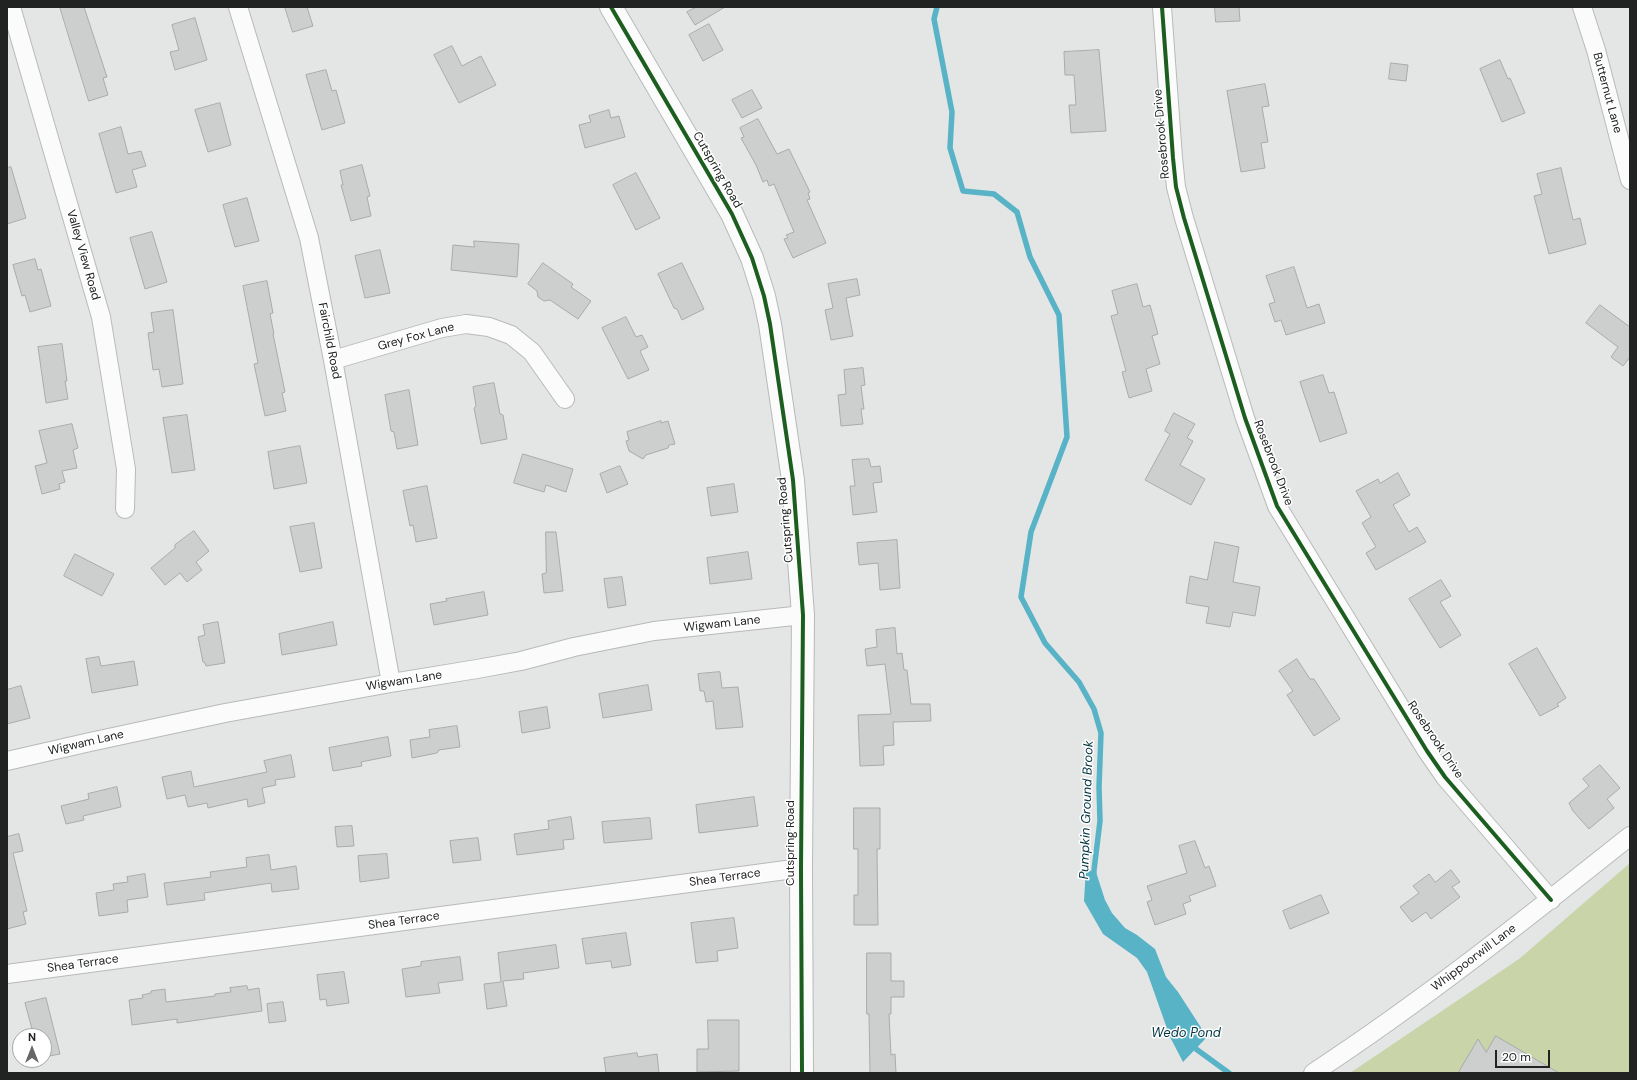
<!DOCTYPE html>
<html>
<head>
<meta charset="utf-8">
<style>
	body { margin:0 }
	#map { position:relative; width:1637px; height:1080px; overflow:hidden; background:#e3e6e5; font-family:"DM Sans",sans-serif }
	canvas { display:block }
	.frame { position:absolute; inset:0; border:8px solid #212323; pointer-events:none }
	.north { position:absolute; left:12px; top:1028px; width:40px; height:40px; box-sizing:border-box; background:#fff; border:1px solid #a6a7a7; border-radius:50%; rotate:0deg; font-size:11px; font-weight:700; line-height:16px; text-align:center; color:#212323 }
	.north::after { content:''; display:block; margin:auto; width:14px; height:18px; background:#656767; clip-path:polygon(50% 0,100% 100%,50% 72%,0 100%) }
	.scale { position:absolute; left:1495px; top:1050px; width:55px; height:18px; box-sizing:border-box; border:2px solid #212323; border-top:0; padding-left:5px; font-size:12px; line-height:14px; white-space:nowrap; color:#212323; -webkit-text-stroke:3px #fff; paint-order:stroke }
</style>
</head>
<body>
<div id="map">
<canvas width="1637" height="1080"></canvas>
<div class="frame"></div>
<div class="north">N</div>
<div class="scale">20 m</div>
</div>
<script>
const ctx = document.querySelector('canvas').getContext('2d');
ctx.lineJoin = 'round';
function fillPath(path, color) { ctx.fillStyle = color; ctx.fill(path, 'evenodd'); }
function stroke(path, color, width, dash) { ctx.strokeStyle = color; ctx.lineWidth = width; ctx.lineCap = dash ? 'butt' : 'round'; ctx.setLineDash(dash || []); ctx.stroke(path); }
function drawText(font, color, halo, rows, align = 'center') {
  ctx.font = font + ' "DM Sans",sans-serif'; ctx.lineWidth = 3; ctx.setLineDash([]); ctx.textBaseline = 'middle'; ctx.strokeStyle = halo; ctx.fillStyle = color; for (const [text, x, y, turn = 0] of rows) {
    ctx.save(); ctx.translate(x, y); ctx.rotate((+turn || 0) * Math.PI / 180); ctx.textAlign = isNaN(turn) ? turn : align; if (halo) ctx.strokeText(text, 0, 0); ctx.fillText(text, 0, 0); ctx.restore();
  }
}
const green = new Path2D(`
	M 1630,863 L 1630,1073 L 1350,1073 L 1519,959 Z`);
const water = new Path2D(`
	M 1086,868 L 1097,875 L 1105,900 L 1112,913 L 1125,928 L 1137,935 L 1155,949 L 1166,977 L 1178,992 L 1202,1029 L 1209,1035 L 1183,1062 L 1170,1037 L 1147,972 L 1137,958 L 1103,934 L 1084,901 Z`);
const stream = new Path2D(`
	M 937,7 L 934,19 L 952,112 L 950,148 L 963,191 L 994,194 L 1017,212 L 1030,257 L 1059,315 L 1067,437 L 1031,532 L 1021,597 L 1045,643 L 1079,682 L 1094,709 L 1101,733 L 1099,787 L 1100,821 L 1094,870 L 1094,879
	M 1193,1042 L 1196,1049 L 1229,1073`);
const building = new Path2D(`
	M 60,7 L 84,7 L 107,77 L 103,78 L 108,95 L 89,101 Z
	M 285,7 L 307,7 L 313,26 L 293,32 Z
	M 697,7 L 725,7 L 695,25 L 687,12 Z
	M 1215,7 L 1239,7 L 1240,21 L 1216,22 Z
	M 195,18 L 207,60 L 175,70 L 170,52 L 179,50 L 172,25 Z
	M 709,24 L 723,50 L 703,61 L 689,35 Z
	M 452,46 L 462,66 L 481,56 L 496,85 L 459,103 L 434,55 Z
	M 1099,50 L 1106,131 L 1071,133 L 1069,105 L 1076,105 L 1074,75 L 1065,75 L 1064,52 Z
	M 1500,60 L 1508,79 L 1510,78 L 1525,113 L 1502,122 L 1480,69 Z
	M 1391,63 L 1408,65 L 1406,81 L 1389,79 Z
	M 326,70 L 332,91 L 336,90 L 345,123 L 322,130 L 306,75 Z
	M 1265,84 L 1269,106 L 1262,107 L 1268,142 L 1261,143 L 1265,168 L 1241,172 L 1227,91 Z
	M 752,90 L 762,108 L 742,118 L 732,100 Z
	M 220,103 L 231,145 L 208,152 L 195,110 Z
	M 609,110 L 611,118 L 619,116 L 625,137 L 585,148 L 579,125 L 591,122 L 589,116 Z
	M 758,119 L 777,154 L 789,149 L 810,192 L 808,193 L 810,199 L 807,200 L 826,243 L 793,258 L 784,239 L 788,238 L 786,235 L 794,232 L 774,184 L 769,186 L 767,180 L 763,182 L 756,165 L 741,138 L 744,137 L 740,128 Z
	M 121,127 L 128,154 L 141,151 L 146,166 L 132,170 L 137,187 L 116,193 L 99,134 Z
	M 362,165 L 370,196 L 367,197 L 371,216 L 351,221 L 341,185 L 343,185 L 340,171 Z
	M 11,167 L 26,218 L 7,224 L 7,168 Z
	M 1561,168 L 1573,220 L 1580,218 L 1586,244 L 1549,254 L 1534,196 L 1542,194 L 1537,174 Z
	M 636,173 L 660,218 L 636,230 L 613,185 Z
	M 247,198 L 259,241 L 235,247 L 223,205 Z
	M 152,232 L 167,282 L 145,289 L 130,238 Z
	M 474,241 L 519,244 L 517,277 L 451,270 L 453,245 L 474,247 Z
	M 380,250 L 390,293 L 365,298 L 355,256 Z
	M 35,259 L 38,270 L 41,269 L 51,306 L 30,312 L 25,295 L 22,296 L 13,265 Z
	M 543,263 L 573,284 L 571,287 L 591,301 L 578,319 L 550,300 L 544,301 L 538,297 L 537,291 L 528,284 Z
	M 682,263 L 704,309 L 682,320 L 677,309 L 674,308 L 658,274 Z
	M 1294,267 L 1307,308 L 1319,304 L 1325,323 L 1286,335 L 1281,320 L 1275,322 L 1269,304 L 1275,302 L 1266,276 Z
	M 857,279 L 860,295 L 846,298 L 853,336 L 831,340 L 825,310 L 833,308 L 828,284 Z
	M 267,281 L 273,313 L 270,314 L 274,334 L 273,334 L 285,392 L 282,393 L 286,411 L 265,416 L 254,364 L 258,363 L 243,286 Z
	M 1137,284 L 1143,307 L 1150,305 L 1158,334 L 1152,336 L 1160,364 L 1146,369 L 1152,391 L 1129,398 L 1122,372 L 1126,371 L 1111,316 L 1118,314 L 1112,291 Z
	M 1600,305 L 1630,327 L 1630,357 L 1623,366 L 1611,357 L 1618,347 L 1586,323 Z
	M 173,310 L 183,384 L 162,387 L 159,369 L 153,370 L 148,333 L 154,332 L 151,313 Z
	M 626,317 L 636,337 L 642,335 L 648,347 L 640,351 L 649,370 L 628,379 L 602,328 Z
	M 62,344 L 67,381 L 65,381 L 68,399 L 46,403 L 38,347 Z
	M 863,368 L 865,385 L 861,386 L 864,409 L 861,409 L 863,424 L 841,426 L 838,395 L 846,394 L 844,370 Z
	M 1323,375 L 1329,393 L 1334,392 L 1347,433 L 1320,442 L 1300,382 Z
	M 494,383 L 500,414 L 503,415 L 507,439 L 481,444 L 474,408 L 476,406 L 473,387 Z
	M 409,390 L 418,445 L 397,449 L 394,432 L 391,431 L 385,395 Z
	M 1174,413 L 1195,424 L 1187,438 L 1193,441 L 1180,465 L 1205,479 L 1191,505 L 1145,480 L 1170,434 L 1165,431 Z
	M 187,415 L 195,470 L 172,473 L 163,418 Z
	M 661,421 L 661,423 L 668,421 L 675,444 L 669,445 L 668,448 L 646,455 L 643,459 L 629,451 L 626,441 L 629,440 L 627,432 Z
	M 72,424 L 78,448 L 73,450 L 77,468 L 62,471 L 65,482 L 59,484 L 60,489 L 42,494 L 35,466 L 47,463 L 39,431 Z
	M 300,446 L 307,483 L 274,489 L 268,452 Z
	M 523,454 L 573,469 L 566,492 L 546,485 L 544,492 L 514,483 Z
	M 869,459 L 871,467 L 880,466 L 882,482 L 873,483 L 877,512 L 853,515 L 850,486 L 855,486 L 852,460 Z
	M 620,466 L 628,484 L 607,493 L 600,474 Z
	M 1398,473 L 1410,495 L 1393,505 L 1409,532 L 1417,527 L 1426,542 L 1376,570 L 1366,553 L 1376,547 L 1362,523 L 1371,517 L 1356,491 L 1378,479 L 1380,483 Z
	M 734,484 L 738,512 L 711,516 L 707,488 Z
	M 427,486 L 437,538 L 416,542 L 413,525 L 410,526 L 403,491 Z
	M 314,523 L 322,568 L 300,572 L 290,527 Z
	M 194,531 L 209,551 L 196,562 L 202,570 L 187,582 L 180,573 L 165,585 L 151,568 L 175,548 L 175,545 Z
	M 546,532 L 556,532 L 563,591 L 544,593 L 542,574 L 546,573 Z
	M 897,540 L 900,588 L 880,590 L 878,563 L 859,565 L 857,543 Z
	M 1215,542 L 1239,547 L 1233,582 L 1260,587 L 1255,616 L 1233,612 L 1230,627 L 1206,623 L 1209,607 L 1186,603 L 1190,576 L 1207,580 Z
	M 748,552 L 752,579 L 710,584 L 707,558 Z
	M 75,554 L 114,574 L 102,596 L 64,576 Z
	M 622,577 L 626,605 L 608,608 L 604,579 Z
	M 1441,580 L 1451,596 L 1440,602 L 1461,635 L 1440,648 L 1409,599 Z
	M 484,592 L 488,615 L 434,625 L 430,604 L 447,601 L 446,599 Z
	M 218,622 L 225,663 L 206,666 L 205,663 L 203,662 L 198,637 L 205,635 L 203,625 Z
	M 333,622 L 337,645 L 282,655 L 279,634 Z
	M 895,628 L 897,654 L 902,653 L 904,670 L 907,670 L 911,704 L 930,704 L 931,721 L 893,722 L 894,745 L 883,746 L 884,765 L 860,766 L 858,715 L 891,714 L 885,664 L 867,666 L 865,649 L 877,647 L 876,630 Z
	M 1537,648 L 1566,698 L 1557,704 L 1559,706 L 1540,716 L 1509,664 Z
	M 99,657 L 101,666 L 134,661 L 138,685 L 92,693 L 86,659 Z
	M 1297,659 L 1310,679 L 1314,679 L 1340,719 L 1314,736 L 1287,695 L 1293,691 L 1279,671 Z
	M 720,672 L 722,688 L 738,687 L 743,727 L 716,729 L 713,701 L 706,702 L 704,691 L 700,691 L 698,674 Z
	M 648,685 L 652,710 L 603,718 L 599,694 Z
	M 21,686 L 30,718 L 7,724 L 7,690 Z
	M 547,707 L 550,728 L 522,733 L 519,712 Z
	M 457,726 L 460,747 L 439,750 L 437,753 L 412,758 L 410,740 L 430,737 L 429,730 Z
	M 388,737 L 391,756 L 361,762 L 362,766 L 333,771 L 329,748 Z
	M 291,755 L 295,777 L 275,780 L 276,785 L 262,788 L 265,803 L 248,807 L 247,799 L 208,808 L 207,803 L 188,807 L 185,795 L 167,799 L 162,777 L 191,771 L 194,787 L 267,772 L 264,761 Z
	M 1600,765 L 1620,788 L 1607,799 L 1614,808 L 1589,829 L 1573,811 L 1569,803 L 1589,786 L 1583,779 Z
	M 117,787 L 121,807 L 83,816 L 84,820 L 66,824 L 61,806 L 89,799 L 88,794 Z
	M 754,797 L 758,826 L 699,833 L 696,805 Z
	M 854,808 L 880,808 L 880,849 L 877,849 L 878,925 L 854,925 L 854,895 L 858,895 L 858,849 L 854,849 Z
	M 571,817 L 574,839 L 563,840 L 564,849 L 517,855 L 514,834 L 549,829 L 548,821 Z
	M 650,818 L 652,839 L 604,843 L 602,822 Z
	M 352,826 L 354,846 L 337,847 L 335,827 Z
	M 19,834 L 23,851 L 13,853 L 27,911 L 23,912 L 26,924 L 7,929 L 7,837 Z
	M 478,838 L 481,860 L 453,863 L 450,841 Z
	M 1195,841 L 1205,868 L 1209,866 L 1216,886 L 1189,896 L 1191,901 L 1183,904 L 1186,914 L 1155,925 L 1147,902 L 1152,900 L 1147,886 L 1187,873 L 1179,846 Z
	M 387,854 L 389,878 L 360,882 L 358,856 Z
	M 269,855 L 271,870 L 296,866 L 299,889 L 272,892 L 271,883 L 204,893 L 205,900 L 167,905 L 164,883 L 211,877 L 210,872 L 247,867 L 246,858 Z
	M 1451,870 L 1460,882 L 1452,887 L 1460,897 L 1431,919 L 1426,912 L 1412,922 L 1400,907 L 1419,893 L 1413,886 L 1429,874 L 1435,882 Z
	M 145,874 L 148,897 L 127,900 L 128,912 L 99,916 L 96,893 L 114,890 L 113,884 L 128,882 L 127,877 Z
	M 1321,895 L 1329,913 L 1290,929 L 1283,911 Z
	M 734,918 L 738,948 L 717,951 L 718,961 L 696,963 L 691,923 Z
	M 626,933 L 631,965 L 612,968 L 611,961 L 586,964 L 582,939 Z
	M 556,945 L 559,968 L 523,973 L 524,979 L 503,981 L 507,1006 L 487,1009 L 484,984 L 501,982 L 498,953 Z
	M 867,953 L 891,953 L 891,981 L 904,981 L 904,997 L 891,997 L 891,1014 L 889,1014 L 891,1055 L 895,1054 L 896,1073 L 870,1073 L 869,1014 L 867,1014 Z
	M 460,957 L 463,980 L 438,983 L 440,993 L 406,997 L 402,969 L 421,966 L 421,962 Z
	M 344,972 L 349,1003 L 327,1006 L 326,999 L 320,1000 L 317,975 Z
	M 247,986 L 248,990 L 259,988 L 262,1011 L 177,1023 L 177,1019 L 132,1025 L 129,1000 L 143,998 L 142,995 L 151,993 L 151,991 L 165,989 L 166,1002 L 215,996 L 215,994 L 231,992 L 230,988 Z
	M 46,998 L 60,1054 L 44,1057 L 44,1036 L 27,1036 L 26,1030 L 32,1029 L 25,1003 Z
	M 283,1002 L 286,1021 L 269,1023 L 267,1004 Z
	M 708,1020 L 739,1020 L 739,1071 L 697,1072 L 697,1049 L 708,1049 Z
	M 1496,1036 L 1559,1073 L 1458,1073 L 1478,1039 L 1486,1052 Z
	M 637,1053 L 638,1057 L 657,1054 L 659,1073 L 606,1073 L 604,1058 Z`);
const minor = new Path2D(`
	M 11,7 L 101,317 L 126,469 L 125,509
	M 238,7 L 309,238 L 333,360 L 391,683
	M 1162,7 L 1173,158 L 1176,187 L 1184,218 L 1245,418 L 1277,506 L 1427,751 L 1445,777 L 1551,900
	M 1582,7 L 1596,50 L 1630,180
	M 333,360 L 442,328 L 466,324 L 489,327 L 511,335 L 532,352 L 565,399
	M 7,761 L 90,742 L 225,713 L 391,683 L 477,669 L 521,661 L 574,647 L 654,631 L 803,615
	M 7,974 L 801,868
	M 1313,1073 C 1423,1001 1527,918 1630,836`);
const tertiary = new Path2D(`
	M 611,7 L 732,214 L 752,258 L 764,296 L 770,324 L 793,480 L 803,615 L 801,868 L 802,1073`);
const cycleway = new Path2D(`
	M 611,7 L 732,214 L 752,258 L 764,296 L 770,324 L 793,480 L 803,615 L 801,868 L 802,1073
	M 1162,7 L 1173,158 L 1176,187 L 1184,218 L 1245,418 L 1277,506 L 1427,751 L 1445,777 L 1551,900`);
const streetNames = [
	["Butternut Lane",1607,93,75],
	["Rosebrook Drive",1162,134,-95],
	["Cutspring Road",717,170,60],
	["Valley View Road",83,255,74],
	["Grey Fox Lane",416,337,-15],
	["Fairchild Road",329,341,79],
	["Rosebrook Drive",1273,463,69],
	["Cutspring Road",786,520,-95],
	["Wigwam Lane",722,624,-6],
	["Wigwam Lane",404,681,-9],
	["Rosebrook Drive",1435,740,56],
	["Wigwam Lane",86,743,-13],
	["Cutspring Road",791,843,-90],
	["Shea Terrace",725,878,-8],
	["Shea Terrace",404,921,-8],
	["Whippoorwill Lane",1474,958,-37],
	["Shea Terrace",83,964,-8]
];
const waterNames = [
	["Pumpkin Ground Brook",1087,810,-88],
	["Wedo Pond",1186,1034]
];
fillPath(green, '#c9d4a8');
fillPath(water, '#59b3c6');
stroke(stream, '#59b3c6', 5.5);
fillPath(building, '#cdcfcf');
stroke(building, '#a9abab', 1);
stroke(minor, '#b8bab9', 20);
stroke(tertiary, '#b8bab9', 24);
stroke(minor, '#fbfbfb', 18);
stroke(tertiary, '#fbfbfb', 22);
stroke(cycleway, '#1b5e20', 4);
drawText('12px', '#212323', '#fff', streetNames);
drawText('italic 13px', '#003440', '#fff', waterNames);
</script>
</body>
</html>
